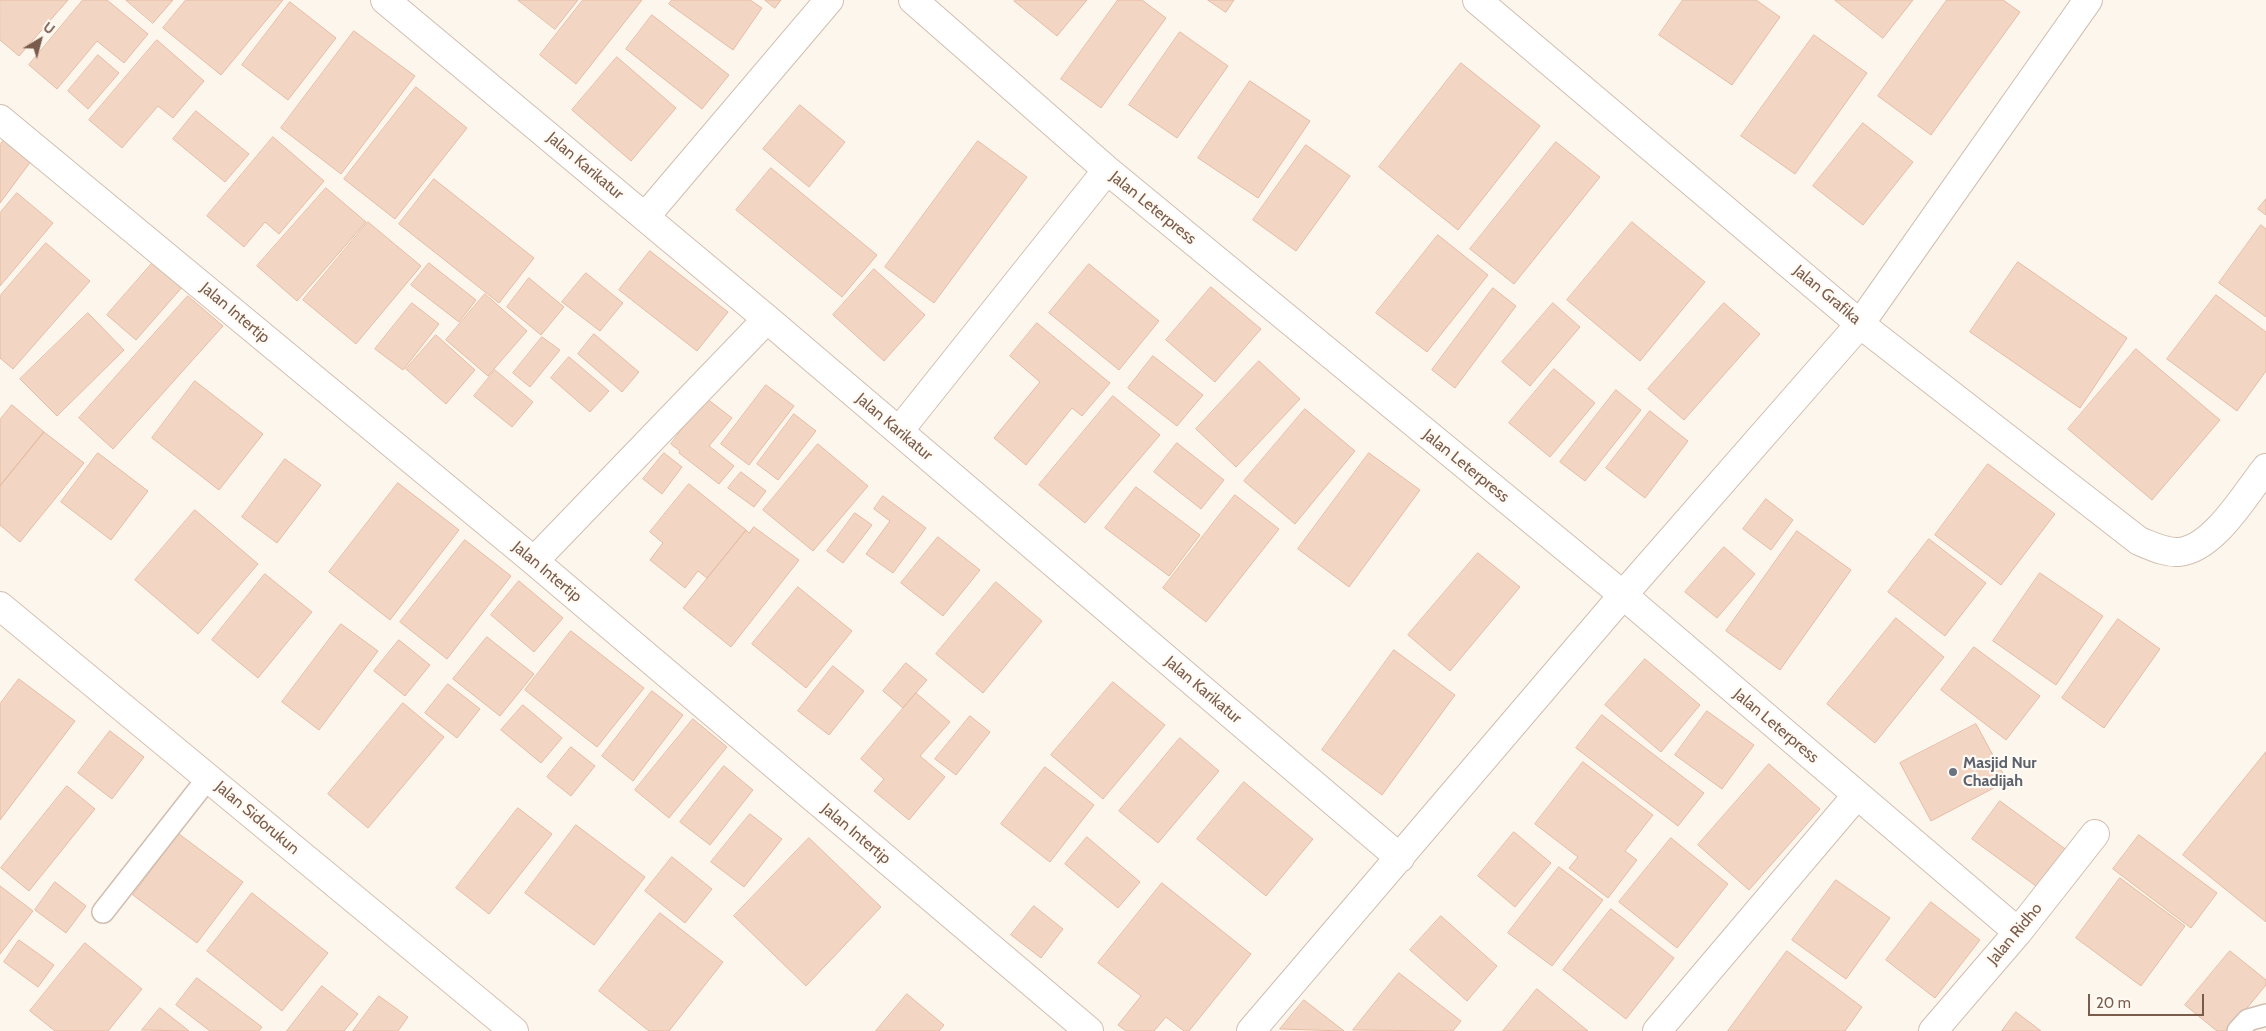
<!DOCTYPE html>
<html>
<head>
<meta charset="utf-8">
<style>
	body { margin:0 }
	#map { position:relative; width:2266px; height:1031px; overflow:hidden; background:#fdf6ec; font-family:Cabin,sans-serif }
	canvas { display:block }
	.north { position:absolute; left:15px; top:15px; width:50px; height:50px; -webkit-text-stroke:4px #fffaf3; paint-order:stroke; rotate:37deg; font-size:14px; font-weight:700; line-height:20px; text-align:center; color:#7a5c4d }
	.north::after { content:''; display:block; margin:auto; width:18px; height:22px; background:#7a5c4d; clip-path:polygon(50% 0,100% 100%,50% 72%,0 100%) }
	.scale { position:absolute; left:2088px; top:994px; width:116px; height:22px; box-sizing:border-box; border:2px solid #7a5c4d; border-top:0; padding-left:6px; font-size:15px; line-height:18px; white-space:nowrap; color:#7a5c4d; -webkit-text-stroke:4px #fffaf3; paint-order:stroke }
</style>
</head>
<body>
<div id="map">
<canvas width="2266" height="1031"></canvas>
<div class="north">U</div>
<div class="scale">20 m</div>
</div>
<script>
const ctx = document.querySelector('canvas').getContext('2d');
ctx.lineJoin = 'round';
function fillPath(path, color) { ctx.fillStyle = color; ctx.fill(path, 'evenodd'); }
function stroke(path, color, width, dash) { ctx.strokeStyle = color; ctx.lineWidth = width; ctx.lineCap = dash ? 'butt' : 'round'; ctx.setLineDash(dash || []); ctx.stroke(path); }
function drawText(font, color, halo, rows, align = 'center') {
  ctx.font = font + ' Cabin,sans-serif'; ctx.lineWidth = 4.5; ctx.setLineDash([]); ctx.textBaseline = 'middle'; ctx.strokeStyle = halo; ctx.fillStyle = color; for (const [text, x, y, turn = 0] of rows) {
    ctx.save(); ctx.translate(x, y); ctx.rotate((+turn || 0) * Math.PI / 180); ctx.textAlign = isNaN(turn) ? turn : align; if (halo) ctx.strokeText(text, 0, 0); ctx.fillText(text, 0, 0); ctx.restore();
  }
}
const building = new Path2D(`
	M 0,0 L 68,0 L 19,56 L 0,40 Z
	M 83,0 L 107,0 L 148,34 L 124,63 L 97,41 L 57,89 L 29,65 Z
	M 126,0 L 173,0 L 153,23 Z
	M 186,0 L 283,0 L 221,75 L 163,28 Z
	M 518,0 L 578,0 L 555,29 Z
	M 583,0 L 642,0 L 576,84 L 540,55 Z
	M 672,0 L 750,0 L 762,8 L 733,50 L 669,4 Z
	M 765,0 L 781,0 L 775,8 Z
	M 1015,0 L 1087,0 L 1057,36 L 1014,1 Z
	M 1118,0 L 1142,0 L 1166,18 L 1101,108 L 1061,79 Z
	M 1208,0 L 1234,0 L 1226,12 Z
	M 1683,0 L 1756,0 L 1780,17 L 1732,85 L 1659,35 Z
	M 1835,0 L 1913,0 L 1883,38 Z
	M 1947,0 L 2003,0 L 2020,12 L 1931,135 L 1878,96 Z
	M 290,2 L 336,38 L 288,100 L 242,65 Z
	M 652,15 L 729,75 L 702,109 L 626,49 Z
	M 354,31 L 415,76 L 341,174 L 281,128 Z
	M 1180,32 L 1228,66 L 1177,138 L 1129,105 Z
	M 1814,35 L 1867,73 L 1795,174 L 1741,136 Z
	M 157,40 L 204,81 L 173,118 L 158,106 L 122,148 L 89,120 Z
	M 98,55 L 119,73 L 88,109 L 68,91 Z
	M 617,57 L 676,108 L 631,161 L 572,110 Z
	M 1461,63 L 1540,126 L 1458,230 L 1379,167 Z
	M 1250,81 L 1310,121 L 1258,198 L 1198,158 Z
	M 416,87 L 467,128 L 395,219 L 344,179 Z
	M 800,105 L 845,142 L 809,187 L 763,149 Z
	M 196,111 L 249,154 L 225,182 L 173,139 Z
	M 1863,123 L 1913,162 L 1863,225 L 1813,186 Z
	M 6,137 L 34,157 L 0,203 L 0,145 Z
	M 273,137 L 324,181 L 279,234 L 265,222 L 244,247 L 207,216 Z
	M 978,141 L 1027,177 L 934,303 L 885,267 Z
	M 1556,142 L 1600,177 L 1514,284 L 1470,249 Z
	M 1306,145 L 1350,176 L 1296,251 L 1253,220 Z
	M 771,168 L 877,255 L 842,297 L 736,210 Z
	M 434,179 L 534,258 L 499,303 L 399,224 Z
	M 326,188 L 366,222 L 297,301 L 257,266 Z
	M 17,193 L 53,223 L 0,286 L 0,213 Z
	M 2266,199 L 2266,215 L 2258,209 Z
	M 368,222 L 421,266 L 356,344 L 303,300 Z
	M 1632,222 L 1705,282 L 1640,361 L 1567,300 Z
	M 2261,225 L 2266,229 L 2266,317 L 2219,283 Z
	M 1438,235 L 1488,275 L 1427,352 L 1376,313 Z
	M 46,243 L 90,281 L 13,369 L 0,358 L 0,296 Z
	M 650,251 L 728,312 L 697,351 L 619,290 Z
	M 155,260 L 184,285 L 136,340 L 107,315 Z
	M 2018,262 L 2127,338 L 2080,408 L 1970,332 Z
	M 429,263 L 476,300 L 459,322 L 411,285 Z
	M 1089,264 L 1159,321 L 1119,370 L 1049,313 Z
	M 874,269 L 925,315 L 884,361 L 833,315 Z
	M 586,273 L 623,303 L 600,331 L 562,302 Z
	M 529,278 L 564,307 L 541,335 L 507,307 Z
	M 1211,287 L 1261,329 L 1215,382 L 1166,340 Z
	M 1493,288 L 1516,306 L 1455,388 L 1432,370 Z
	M 485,294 L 527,331 L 488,376 L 446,340 Z
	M 2216,295 L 2266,332 L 2266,371 L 2237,411 L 2167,359 Z
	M 188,296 L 223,326 L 113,449 L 79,418 Z
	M 412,303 L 439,324 L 403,370 L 375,349 Z
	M 1553,303 L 1580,327 L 1530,386 L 1502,362 Z
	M 1724,303 L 1760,334 L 1684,420 L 1648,389 Z
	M 88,313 L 124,350 L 57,416 L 20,379 Z
	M 1037,323 L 1110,383 L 1082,416 L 1072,408 L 1026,465 L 994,438 L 1040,382 L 1010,356 Z
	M 594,334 L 639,372 L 622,392 L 578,354 Z
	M 436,335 L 475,370 L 446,404 L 406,369 Z
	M 542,337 L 560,350 L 530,387 L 513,373 Z
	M 2136,349 L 2220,420 L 2152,500 L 2068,429 Z
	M 1153,356 L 1203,395 L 1177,426 L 1128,388 Z
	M 569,357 L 609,391 L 590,412 L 551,378 Z
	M 1259,361 L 1300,399 L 1236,467 L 1196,429 Z
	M 1554,369 L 1595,403 L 1550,457 L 1509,423 Z
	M 495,370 L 533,402 L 512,427 L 474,396 Z
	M 195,381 L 263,434 L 219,490 L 152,438 Z
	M 766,385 L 794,406 L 749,465 L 721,444 Z
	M 1616,390 L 1641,410 L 1585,481 L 1560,462 Z
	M 1113,396 L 1160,435 L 1085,523 L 1039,485 Z
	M 706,398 L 732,418 L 709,446 L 734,466 L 719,484 L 679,453 L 680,451 L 671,444 Z
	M 12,405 L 44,432 L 0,486 L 0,420 Z
	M 1305,409 L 1355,451 L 1295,524 L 1244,481 Z
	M 1650,411 L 1688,441 L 1645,498 L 1606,468 Z
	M 794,414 L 816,431 L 778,480 L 757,464 Z
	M 44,432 L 84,463 L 20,542 L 0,525 L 0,486 Z
	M 1177,443 L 1224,480 L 1201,509 L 1154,472 Z
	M 818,444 L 868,486 L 813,551 L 763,510 Z
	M 98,453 L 148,491 L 111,540 L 61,502 Z
	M 664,453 L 682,467 L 662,494 L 643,479 Z
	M 1369,453 L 1420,490 L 1349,587 L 1298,549 Z
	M 285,459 L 321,485 L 277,543 L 242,517 Z
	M 1988,464 L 2055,514 L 2001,585 L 1935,535 Z
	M 741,472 L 766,491 L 754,507 L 728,488 Z
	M 398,483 L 459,530 L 390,620 L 329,572 Z
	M 689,484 L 746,530 L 707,578 L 698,571 L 685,588 L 650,560 L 663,543 L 650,532 Z
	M 1136,487 L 1200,535 L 1169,576 L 1105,528 Z
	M 1235,495 L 1279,529 L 1206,622 L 1163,588 Z
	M 883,496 L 926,528 L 893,573 L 866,554 L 890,521 L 874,509 Z
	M 1766,499 L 1793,520 L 1771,550 L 1743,529 Z
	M 195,510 L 258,564 L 198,634 L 135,580 Z
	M 855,513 L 872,525 L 843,563 L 827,551 Z
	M 754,527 L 799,560 L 731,647 L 683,608 L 746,530 L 749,533 Z
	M 1797,531 L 1851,570 L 1780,670 L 1726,631 Z
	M 938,537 L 980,570 L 943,616 L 901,583 Z
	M 1929,539 L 1986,583 L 1945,636 L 1888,592 Z
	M 465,540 L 511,576 L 447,659 L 400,622 Z
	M 1724,547 L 1755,574 L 1717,618 L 1685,592 Z
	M 1478,553 L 1520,587 L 1450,671 L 1408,635 Z
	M 2040,573 L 2103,616 L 2056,685 L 1993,641 Z
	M 265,574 L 312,612 L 258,678 L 212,640 Z
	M 519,581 L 563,618 L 534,652 L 491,615 Z
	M 996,582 L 1042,621 L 983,693 L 936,654 Z
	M 798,587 L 852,631 L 806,688 L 752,644 Z
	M 1896,618 L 1944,657 L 1875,743 L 1827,704 Z
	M 2118,619 L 2160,649 L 2104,728 L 2062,698 Z
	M 341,624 L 378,651 L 319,730 L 282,702 Z
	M 571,631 L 644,688 L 597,747 L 525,690 Z
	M 487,637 L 534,674 L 500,716 L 453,679 Z
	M 399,640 L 430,665 L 405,696 L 374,671 Z
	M 1974,647 L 2040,696 L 2006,740 L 1941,690 Z
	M 1394,650 L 1455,695 L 1382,795 L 1322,750 Z
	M 1645,659 L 1700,705 L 1661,752 L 1605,705 Z
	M 906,663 L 927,680 L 903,708 L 883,691 Z
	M 833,666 L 864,691 L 829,735 L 798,711 Z
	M 19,679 L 75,721 L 0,820 L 0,704 Z
	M 1113,682 L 1165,725 L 1103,799 L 1051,755 Z
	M 448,684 L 480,709 L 457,738 L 425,713 Z
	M 652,691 L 683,715 L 633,781 L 602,756 Z
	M 916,693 L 950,722 L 920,756 L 945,777 L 909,820 L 874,791 L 884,779 L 861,759 Z
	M 403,703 L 444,737 L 368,828 L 328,794 Z
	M 523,705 L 562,738 L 541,763 L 501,730 Z
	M 1707,711 L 1754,745 L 1722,789 L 1675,755 Z
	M 1602,715 L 1704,793 L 1678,826 L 1576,748 Z
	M 970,716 L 990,732 L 956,775 L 935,759 Z
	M 693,719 L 727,747 L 669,818 L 635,790 Z
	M 1976,724 L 2007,781 L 1931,821 L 1900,763 Z
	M 110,731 L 144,757 L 112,799 L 78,773 Z
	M 1180,738 L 1219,771 L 1158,843 L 1119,811 Z
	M 571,747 L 595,766 L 571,796 L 547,777 Z
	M 2266,752 L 2266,922 L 2183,855 Z
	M 1583,762 L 1653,815 L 1625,851 L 1637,860 L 1608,898 L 1569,868 L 1578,857 L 1535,824 Z
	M 1769,764 L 1820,809 L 1749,890 L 1698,845 Z
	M 724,766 L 753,790 L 710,845 L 680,822 Z
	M 1045,767 L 1094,805 L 1050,862 L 1001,824 Z
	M 1244,782 L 1313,839 L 1266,896 L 1197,839 Z
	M 67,786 L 95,809 L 29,891 L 1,868 Z
	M 2000,801 L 2072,854 L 2044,892 L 1972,839 Z
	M 518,808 L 552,834 L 489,914 L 456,888 Z
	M 750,814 L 782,839 L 744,887 L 711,862 Z
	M 576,825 L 645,877 L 594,945 L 525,893 Z
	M 1514,832 L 1551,863 L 1515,907 L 1478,876 Z
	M 179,834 L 243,882 L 197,943 L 133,895 Z
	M 2139,835 L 2217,893 L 2191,928 L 2113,869 Z
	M 1087,837 L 1140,882 L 1118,908 L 1065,864 Z
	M 809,838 L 881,907 L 806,986 L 734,916 Z
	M 1671,838 L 1728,884 L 1677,948 L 1619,902 Z
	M 672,857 L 712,889 L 685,923 L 645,891 Z
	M 1559,867 L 1603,900 L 1552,966 L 1508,933 Z
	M 2120,878 L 2185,926 L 2141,986 L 2076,938 Z
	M 1836,880 L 1890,918 L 1846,979 L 1792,940 Z
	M 55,882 L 86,906 L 66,933 L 35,910 Z
	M 1162,883 L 1251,954 L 1189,1031 L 1184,1031 L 1166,1017 L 1154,1031 L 1126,1031 L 1118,1025 L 1141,996 L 1098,963 Z
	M 0,886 L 33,911 L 0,954 Z
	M 252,893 L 328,953 L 282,1011 L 207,951 Z
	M 1931,902 L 1980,940 L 1935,998 L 1886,960 Z
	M 1034,906 L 1063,929 L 1041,958 L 1011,935 Z
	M 1611,909 L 1674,958 L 1626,1019 L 1563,970 Z
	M 660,913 L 723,962 L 669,1031 L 649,1031 L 599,991 Z
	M 1441,916 L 1497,966 L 1467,1001 L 1410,950 Z
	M 19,940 L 54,965 L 38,987 L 4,962 Z
	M 85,943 L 142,989 L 108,1031 L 55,1031 L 30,1011 Z
	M 1787,951 L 1862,1007 L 1845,1031 L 1728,1031 Z
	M 2230,951 L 2266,980 L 2266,985 L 2228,1031 L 2217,1031 L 2185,1005 Z
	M 1399,973 L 1461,1021 L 1453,1031 L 1353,1030 Z
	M 197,978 L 262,1027 L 259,1031 L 210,1031 L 176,1005 Z
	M 322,986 L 358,1014 L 344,1031 L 287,1031 Z
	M 1537,989 L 1588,1031 L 1503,1031 Z
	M 907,994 L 944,1025 L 939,1031 L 876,1031 Z
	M 379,996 L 408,1017 L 398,1031 L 353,1031 Z
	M 1304,1000 L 1344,1031 L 1280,1029 Z
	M 160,1008 L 189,1031 L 142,1030 Z
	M 2016,1012 L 2041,1031 L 2002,1031 Z`);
const lane = new Path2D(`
	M 103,912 L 208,778
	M 2238,1031 L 2248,1020 L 2266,1015`);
const street = new Path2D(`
	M 385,0 L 767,319 L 1400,858
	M 913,0 L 1107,170 L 1623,595 L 2018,932
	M 1477,0 L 1860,324 L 2139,541 C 2152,546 2165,553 2179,552 C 2214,549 2246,493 2266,468
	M 0,119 L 534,561 L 1089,1031
	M 645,217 L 829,0
	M 899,431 L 1107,170
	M 534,561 L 767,319
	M 1251,1031 L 1623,595 L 1860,324 L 2088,0
	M 1657,1031 L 1857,795
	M 1933,1031 L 2018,932 L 2095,834`);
const secondary = new Path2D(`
	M 0,606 L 514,1031`);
const markers = [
	[1953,772,5,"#6b7280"]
];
const streetNames = [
	["Jalan Karikatur",585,166,40],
	["Jalan Leterpress",1153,208,39],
	["Jalan Grafika",1827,295,40],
	["Jalan Intertip",235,313,40],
	["Jalan Karikatur",894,427,40],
	["Jalan Leterpress",1466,466,39],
	["Jalan Intertip",547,572,40],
	["Jalan Karikatur",1203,690,40],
	["Jalan Leterpress",1776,726,40],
	["Jalan Sidorukun",257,818,40],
	["Jalan Intertip",856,834,40],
	["Jalan Ridho",2015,934,-50]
];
const worshipNames = [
	["Masjid Nur",1963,763],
	["Chadijah",1963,781]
];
fillPath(building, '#f3d5c3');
stroke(building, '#e6bba3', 1);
stroke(lane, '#d1beb0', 24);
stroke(street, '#d1beb0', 30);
stroke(secondary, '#d6c0b0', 30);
stroke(lane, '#fff', 21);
stroke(street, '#fff', 28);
stroke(secondary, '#fff', 28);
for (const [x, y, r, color] of markers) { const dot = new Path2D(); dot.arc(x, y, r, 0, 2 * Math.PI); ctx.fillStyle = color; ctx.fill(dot); stroke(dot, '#fffaf3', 2); }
drawText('16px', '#7a5c4d', '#fffaf3', streetNames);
drawText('bold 16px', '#5b616d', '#fffaf3', worshipNames, 'left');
</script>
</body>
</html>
